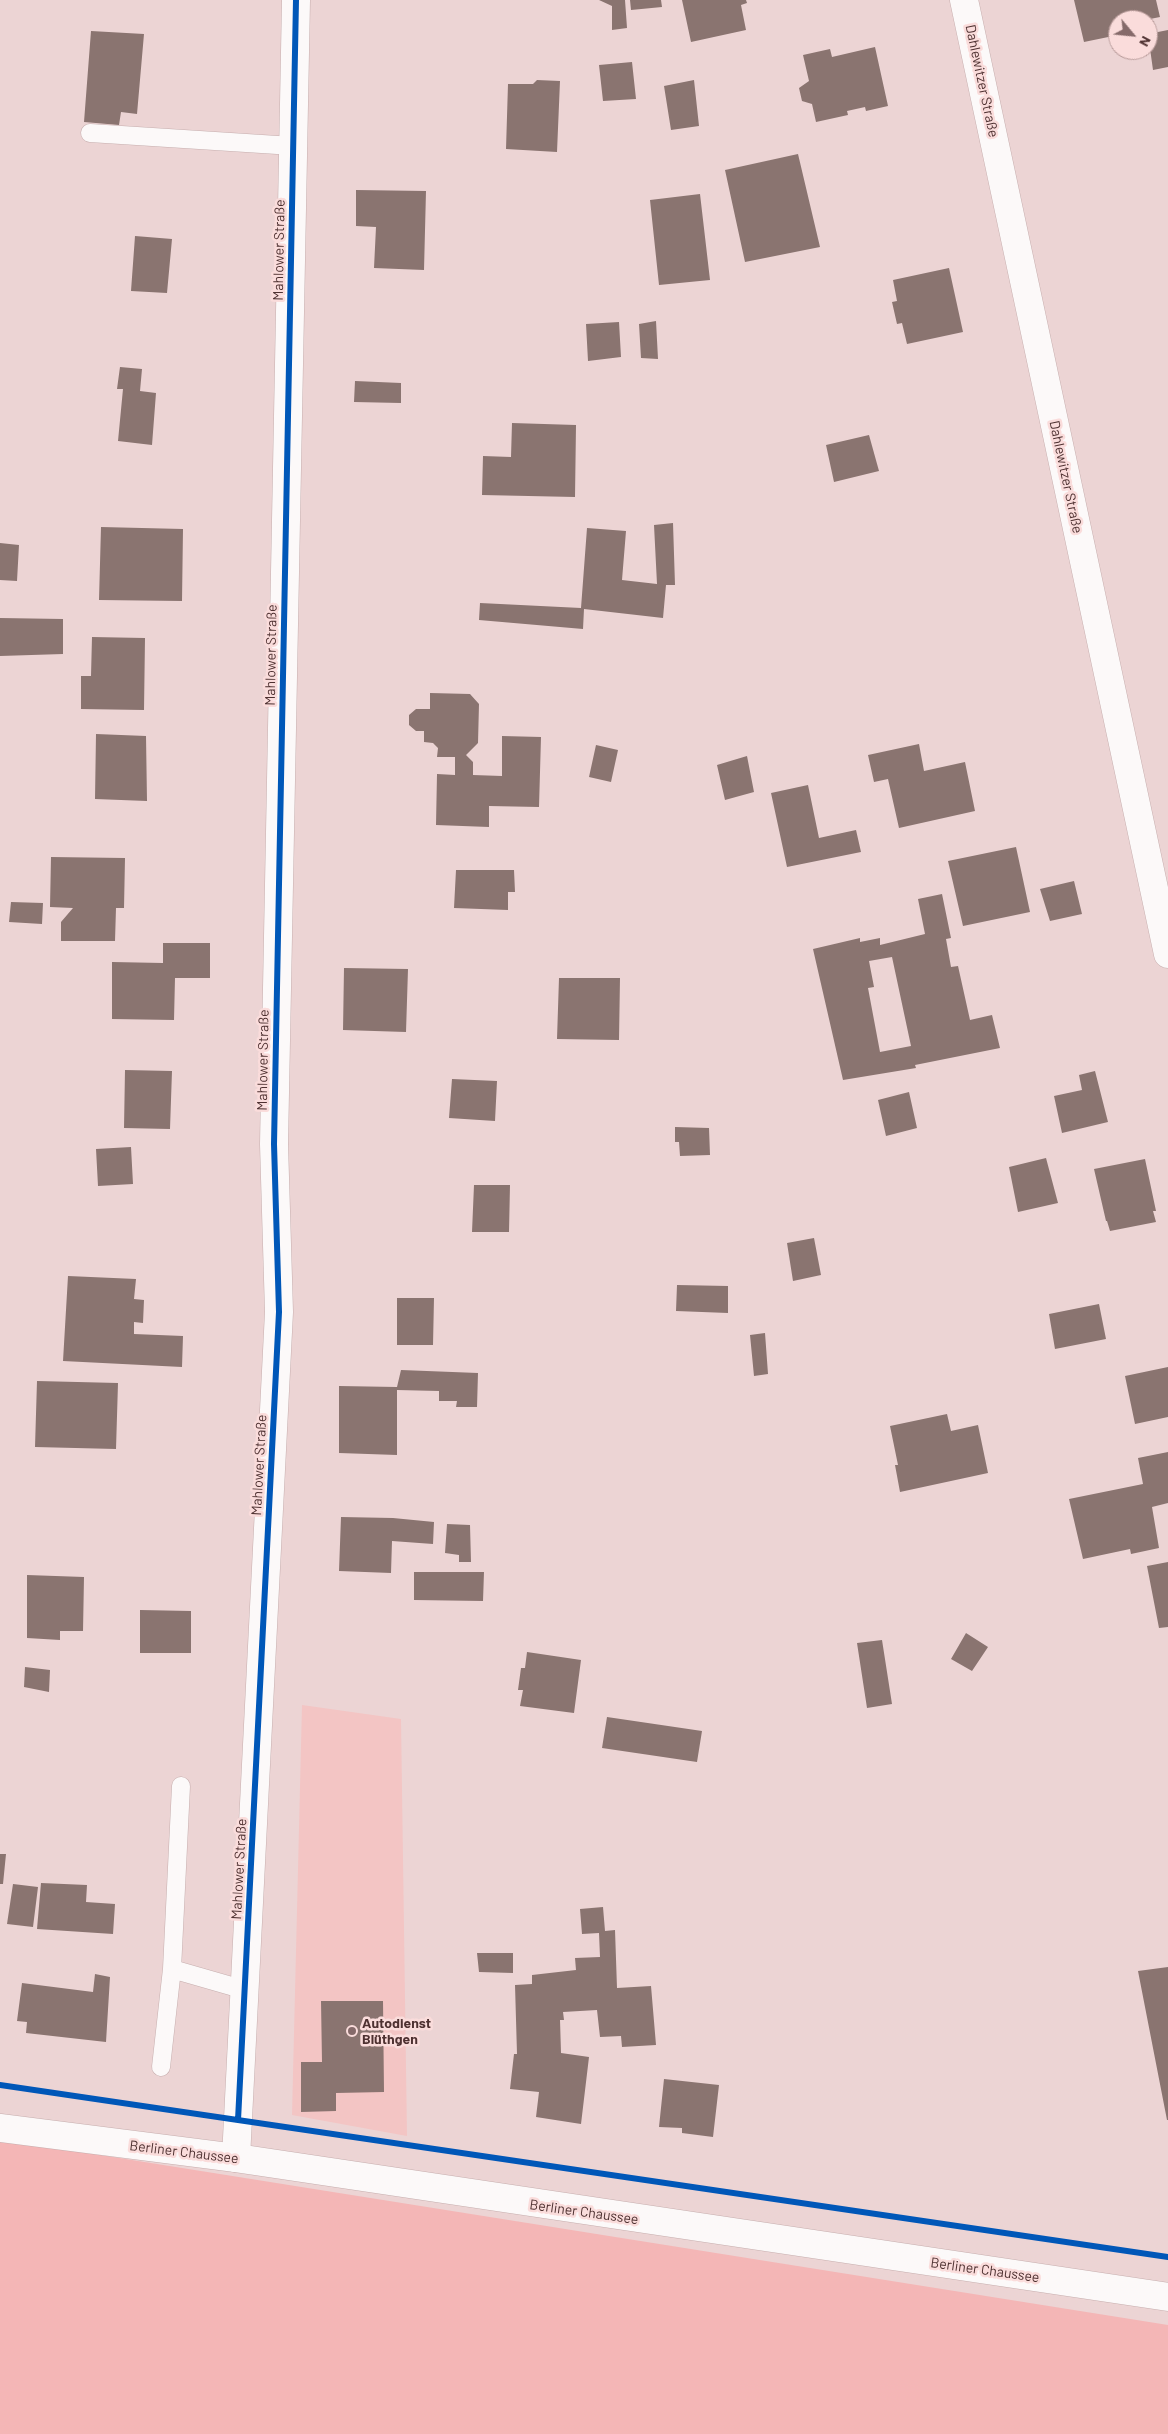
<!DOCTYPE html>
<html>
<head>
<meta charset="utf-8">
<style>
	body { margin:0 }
	#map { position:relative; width:1168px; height:2434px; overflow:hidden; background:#ecd4d4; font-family:Barlow,sans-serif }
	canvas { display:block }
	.north { position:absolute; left:1108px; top:10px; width:50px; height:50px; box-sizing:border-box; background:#fadcdb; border:1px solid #b59897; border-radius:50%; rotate:118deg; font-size:14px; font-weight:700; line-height:20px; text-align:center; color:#4e3131 }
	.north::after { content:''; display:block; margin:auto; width:18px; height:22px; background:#856a6a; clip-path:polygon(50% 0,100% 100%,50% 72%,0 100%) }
</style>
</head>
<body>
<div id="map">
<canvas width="1168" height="2434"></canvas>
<div class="north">N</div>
</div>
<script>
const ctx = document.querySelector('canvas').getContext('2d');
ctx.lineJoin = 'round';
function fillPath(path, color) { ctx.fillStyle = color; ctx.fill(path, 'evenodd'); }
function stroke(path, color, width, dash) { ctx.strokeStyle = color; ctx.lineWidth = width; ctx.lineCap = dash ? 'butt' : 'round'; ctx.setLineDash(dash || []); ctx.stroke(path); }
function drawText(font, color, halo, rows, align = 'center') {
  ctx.font = font + ' Barlow,sans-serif'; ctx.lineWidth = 5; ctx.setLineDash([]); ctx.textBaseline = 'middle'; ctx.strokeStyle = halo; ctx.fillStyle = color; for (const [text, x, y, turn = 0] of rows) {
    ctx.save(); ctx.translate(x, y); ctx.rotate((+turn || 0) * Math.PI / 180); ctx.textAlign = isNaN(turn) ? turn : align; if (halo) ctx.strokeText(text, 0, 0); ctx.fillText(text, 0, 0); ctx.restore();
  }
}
const built = new Path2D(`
	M 302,1705 L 401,1719 L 407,2136 L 292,2115 Z`);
const green = new Path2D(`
	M 0,2139 L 1168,2325 L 1168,2434 L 0,2434 Z`);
const building = new Path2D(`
	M 599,0 L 625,0 L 627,28 L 612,30 L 612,6 Z
	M 630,0 L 661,0 L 662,7 L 631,10 Z
	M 682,0 L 746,0 L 747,3 L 741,5 L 746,30 L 691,42 Z
	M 1074,0 L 1156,0 L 1160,17 L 1145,20 L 1118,20 L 1118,35 L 1084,42 Z
	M 1168,30 L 1168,67 L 1153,70 L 1148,34 Z
	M 91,31 L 144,34 L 137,114 L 121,112 L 119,125 L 84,122 Z
	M 875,47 L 888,106 L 866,111 L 865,107 L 847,111 L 848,115 L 816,122 L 812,104 L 802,101 L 799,88 L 809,81 L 803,55 L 830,49 L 832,57 Z
	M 632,62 L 636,99 L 603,101 L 599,65 Z
	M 537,80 L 560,81 L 557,152 L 506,149 L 508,84 L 533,84 Z
	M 694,80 L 699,126 L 671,130 L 664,86 Z
	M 798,154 L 820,247 L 745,262 L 725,170 Z
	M 356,190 L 426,191 L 424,270 L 374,268 L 376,227 L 356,226 Z
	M 700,194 L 710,280 L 659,285 L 650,200 Z
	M 135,236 L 172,239 L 167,293 L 131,291 Z
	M 949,268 L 963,332 L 907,344 L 902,323 L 897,324 L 892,302 L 897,301 L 893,280 Z
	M 656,321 L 658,359 L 641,358 L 639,324 Z
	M 619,322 L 621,357 L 588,361 L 586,324 Z
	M 120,367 L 142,369 L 140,391 L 156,393 L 152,445 L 118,441 L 123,389 L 117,389 Z
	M 355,381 L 401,383 L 401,403 L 354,402 Z
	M 512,423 L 576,425 L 575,497 L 482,495 L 483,456 L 511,457 Z
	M 869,435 L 879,471 L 834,482 L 826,445 Z
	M 673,523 L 675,585 L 666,585 L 663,618 L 584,609 L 583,629 L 479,620 L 480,603 L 581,608 L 587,528 L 626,531 L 622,580 L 657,584 L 654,525 Z
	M 101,527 L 183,529 L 182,601 L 99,600 Z
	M 0,543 L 19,545 L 17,581 L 0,580 Z
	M 0,618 L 63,619 L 63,654 L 0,656 Z
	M 92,637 L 145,638 L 144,710 L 81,709 L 81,676 L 91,676 Z
	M 430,693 L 470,694 L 479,704 L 478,743 L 466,755 L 473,762 L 473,775 L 502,776 L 502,736 L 541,737 L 539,807 L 489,806 L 489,827 L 436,825 L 437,774 L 455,775 L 455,757 L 437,757 L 438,748 L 433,743 L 424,742 L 424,731 L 416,731 L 409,725 L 409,715 L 416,709 L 430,709 Z
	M 96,734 L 146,736 L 147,801 L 95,799 Z
	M 919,744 L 924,771 L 965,762 L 975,811 L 899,828 L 888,779 L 874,782 L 868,755 Z
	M 596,745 L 618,750 L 611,782 L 589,777 Z
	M 747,756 L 754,792 L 725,800 L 717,765 Z
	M 808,785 L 819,838 L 856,830 L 861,852 L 787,867 L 771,793 Z
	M 1016,847 L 1030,912 L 963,926 L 948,861 Z
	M 51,857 L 125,858 L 124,908 L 116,908 L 115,941 L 61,941 L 61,922 L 73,908 L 50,907 Z
	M 456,870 L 514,870 L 515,892 L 508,892 L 508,910 L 454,908 Z
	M 1074,881 L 1082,914 L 1050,921 L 1040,889 Z
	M 942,894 L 951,938 L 946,939 L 951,967 L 958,966 L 970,1020 L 992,1015 L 1000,1048 L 915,1065 L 916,1068 L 843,1080 L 813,949 L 860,938 L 860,942 L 880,938 L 880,945 L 925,934 L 918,899 ZM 892,957 L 911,1046 L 880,1052 L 868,988 L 874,987 L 869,961 Z
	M 11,902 L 43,903 L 42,924 L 9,922 Z
	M 163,943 L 210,943 L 210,978 L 175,978 L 174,1020 L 112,1019 L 112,962 L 163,963 Z
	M 344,968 L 408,969 L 406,1032 L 343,1030 Z
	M 559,978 L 620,978 L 619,1040 L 557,1039 Z
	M 125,1070 L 172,1071 L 170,1129 L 124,1128 Z
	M 1095,1071 L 1108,1122 L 1062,1133 L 1054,1096 L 1082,1090 L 1079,1075 Z
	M 452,1079 L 497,1081 L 495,1121 L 449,1118 Z
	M 909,1092 L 917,1128 L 886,1136 L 878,1100 Z
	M 675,1127 L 709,1128 L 710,1155 L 680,1156 L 679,1142 L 675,1142 Z
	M 131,1147 L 133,1184 L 98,1186 L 96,1149 Z
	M 1046,1158 L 1058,1203 L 1018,1212 L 1009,1167 Z
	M 1145,1159 L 1156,1211 L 1153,1211 L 1156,1222 L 1110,1231 L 1107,1221 L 1106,1221 L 1094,1169 Z
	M 474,1185 L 510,1185 L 509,1232 L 472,1232 Z
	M 814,1238 L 821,1275 L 793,1281 L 787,1243 Z
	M 68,1276 L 136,1279 L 134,1299 L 144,1300 L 143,1323 L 134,1322 L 134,1334 L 183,1336 L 182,1367 L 63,1361 Z
	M 677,1285 L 728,1286 L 728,1313 L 676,1311 Z
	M 397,1298 L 434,1298 L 433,1345 L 397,1345 Z
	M 1099,1304 L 1106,1339 L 1055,1349 L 1049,1314 Z
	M 765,1333 L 768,1374 L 754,1376 L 750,1335 Z
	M 1168,1367 L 1168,1417 L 1135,1424 L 1125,1376 Z
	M 401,1370 L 478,1373 L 477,1407 L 456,1407 L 457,1401 L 439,1401 L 439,1391 L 397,1390 L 397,1455 L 339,1453 L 339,1386 L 397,1387 Z
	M 37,1381 L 118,1383 L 116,1449 L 35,1447 Z
	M 947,1414 L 951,1431 L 978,1425 L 988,1473 L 900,1492 L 895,1465 L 898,1465 L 890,1426 Z
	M 1168,1452 L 1168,1503 L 1152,1507 L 1159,1548 L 1131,1554 L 1130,1549 L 1083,1559 L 1069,1499 L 1143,1484 L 1138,1458 Z
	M 341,1517 L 393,1518 L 434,1522 L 433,1544 L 392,1541 L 391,1573 L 339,1571 Z
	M 447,1524 L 470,1525 L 471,1562 L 459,1562 L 459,1555 L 445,1553 Z
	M 1168,1562 L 1168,1627 L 1159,1628 L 1147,1566 Z
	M 414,1572 L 484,1572 L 483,1601 L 414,1600 Z
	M 27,1575 L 84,1577 L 83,1631 L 60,1631 L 60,1640 L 27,1638 Z
	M 140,1610 L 191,1611 L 191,1653 L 140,1653 Z
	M 966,1633 L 988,1647 L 972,1671 L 951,1659 Z
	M 882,1640 L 892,1704 L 867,1708 L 857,1643 Z
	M 527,1652 L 581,1660 L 574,1713 L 520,1706 L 523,1690 L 518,1690 L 521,1668 L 525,1668 Z
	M 25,1667 L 50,1670 L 49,1692 L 24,1687 Z
	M 607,1717 L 702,1731 L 697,1762 L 602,1748 Z
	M 0,1854 L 6,1854 L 3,1884 L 0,1884 Z
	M 41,1883 L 87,1885 L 86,1902 L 115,1904 L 113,1934 L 37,1929 Z
	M 13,1884 L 38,1887 L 33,1927 L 7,1924 Z
	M 603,1907 L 605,1931 L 615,1930 L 617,1988 L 651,1986 L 656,2045 L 622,2047 L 621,2036 L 600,2037 L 597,2010 L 563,2012 L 564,2020 L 560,2020 L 561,2053 L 589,2057 L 581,2124 L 536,2117 L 539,2092 L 510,2089 L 514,2054 L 517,2054 L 515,1985 L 532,1984 L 532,1975 L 576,1970 L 575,1958 L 600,1957 L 599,1933 L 582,1934 L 580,1909 Z
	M 477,1953 L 513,1953 L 513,1973 L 479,1972 Z
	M 1168,1967 L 1168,2120 L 1167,2120 L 1138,1971 Z
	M 95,1974 L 110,1977 L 106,2042 L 26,2033 L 27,2022 L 17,2021 L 22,1983 L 93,1992 Z
	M 321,2001 L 383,2001 L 384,2092 L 336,2093 L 336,2111 L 301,2112 L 301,2062 L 322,2062 Z
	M 664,2079 L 719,2085 L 713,2137 L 682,2133 L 682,2128 L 659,2127 Z`);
const lane = new Path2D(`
	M 90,133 L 293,146
	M 181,1786 L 172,1969 L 245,1990
	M 161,2067 L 172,1969`);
const street = new Path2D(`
	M 964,0 L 1168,954
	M 236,2158 L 279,1312 L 274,1144 L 296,0`);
const primary = new Path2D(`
	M 0,2128 L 236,2158 L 1168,2297`);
const cycleway = new Path2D(`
	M 0,2085 L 1168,2257
	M 238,2120 L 279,1312 L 274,1144 L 296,0`);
const markers = [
	[352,2031,5,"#856a6a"]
];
const streetNames = [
	["Dahlewitzer Straße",982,81,78],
	["Mahlower Straße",279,250,-89],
	["Dahlewitzer Straße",1066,477,78],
	["Mahlower Straße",271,655,-89],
	["Mahlower Straße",263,1060,-89],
	["Mahlower Straße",259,1465,-87],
	["Mahlower Straße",239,1869,-87],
	["Berliner Chaussee",184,2152,7],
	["Berliner Chaussee",584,2212,8],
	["Berliner Chaussee",985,2270,8]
];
const poiNames = [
	["Autodienst",362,2023],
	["Blüthgen",362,2039]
];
fillPath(built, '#f3c5c4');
fillPath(green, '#f4b6b6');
fillPath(building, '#8a7470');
stroke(lane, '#c6aeae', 19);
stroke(street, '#c6aeae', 29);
stroke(primary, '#c6aeae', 29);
stroke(lane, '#fcf9f9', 18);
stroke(street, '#fcf9f9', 28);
stroke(primary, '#fcf9f9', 28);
stroke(cycleway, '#0057b8', 6);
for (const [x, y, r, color] of markers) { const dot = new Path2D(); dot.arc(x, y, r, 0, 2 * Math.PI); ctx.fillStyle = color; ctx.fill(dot); stroke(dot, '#fadcdb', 2); }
drawText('14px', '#4e3131', '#fadcdb', streetNames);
drawText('bold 14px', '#4e3131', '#fadcdb', poiNames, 'left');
</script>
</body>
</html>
